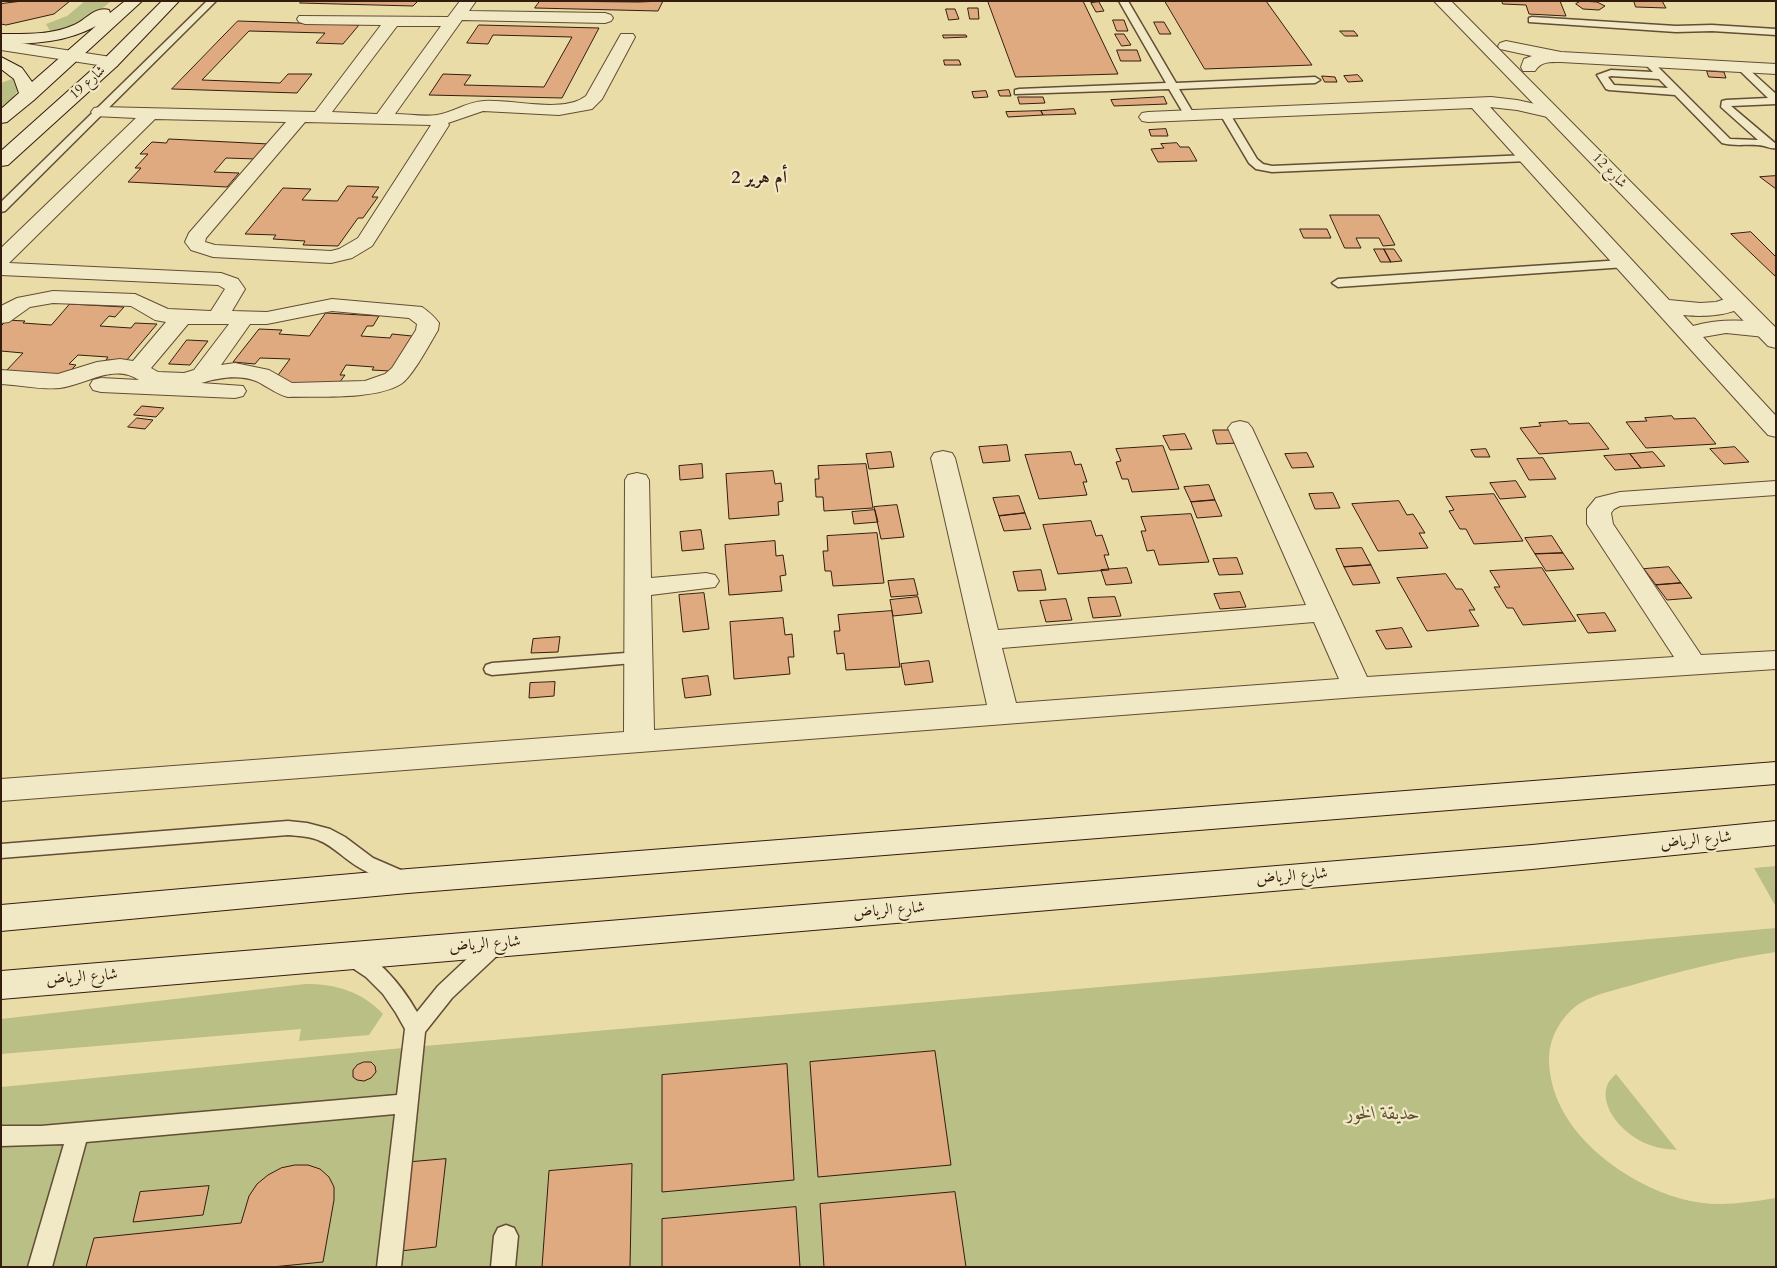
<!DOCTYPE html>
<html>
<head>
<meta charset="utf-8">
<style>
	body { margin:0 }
	#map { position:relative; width:1777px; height:1268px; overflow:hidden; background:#eadca7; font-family:Cardo,serif }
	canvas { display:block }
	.frame { position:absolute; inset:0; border:2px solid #341d0f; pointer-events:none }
</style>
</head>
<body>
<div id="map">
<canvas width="1777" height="1268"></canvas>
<div class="frame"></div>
</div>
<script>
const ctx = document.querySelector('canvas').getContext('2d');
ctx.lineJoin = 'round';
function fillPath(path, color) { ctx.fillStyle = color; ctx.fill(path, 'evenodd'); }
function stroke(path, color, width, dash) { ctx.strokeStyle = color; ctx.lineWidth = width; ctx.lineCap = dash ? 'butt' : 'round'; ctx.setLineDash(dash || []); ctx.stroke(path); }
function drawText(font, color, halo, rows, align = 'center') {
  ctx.font = font + ' Cardo,Amiri,serif'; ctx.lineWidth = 4.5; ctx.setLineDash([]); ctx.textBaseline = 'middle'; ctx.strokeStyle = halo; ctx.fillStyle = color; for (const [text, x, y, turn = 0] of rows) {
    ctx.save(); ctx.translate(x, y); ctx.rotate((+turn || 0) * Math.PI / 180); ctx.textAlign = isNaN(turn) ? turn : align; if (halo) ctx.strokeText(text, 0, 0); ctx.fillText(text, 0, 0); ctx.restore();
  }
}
const green = new Path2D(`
	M 85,1 L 111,1 C 91,19 76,25 51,33 L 46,24 L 67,16 Z
	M 15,78 L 18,90 L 13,98 L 1,107 L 1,83 Z
	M 1776,866 L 1776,907 L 1754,868 Z
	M 1776,928 L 1776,952 C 1726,959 1677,972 1629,986 C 1611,991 1591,995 1576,1006 C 1560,1019 1550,1037 1549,1057 C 1548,1128 1621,1182 1682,1199 C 1714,1208 1744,1203 1776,1198 L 1776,1267 L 1,1267 L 1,1087 L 413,1047 Z
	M 305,984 C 336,984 361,991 383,1014 L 369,1035 L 299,1041 L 301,1029 L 1,1054 L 1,1019 Z
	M 1616,1074 L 1677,1150 C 1666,1149 1657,1148 1647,1144 C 1626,1136 1597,1108 1608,1083 C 1610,1080 1613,1077 1616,1074 Z`);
const building = new Path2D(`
	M 23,1 L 70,1 L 54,14 L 6,25 L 1,24 L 1,4 Z
	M 302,1 L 418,1 L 413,6 L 300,3 Z
	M 540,1 L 639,2 L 663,1 L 658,11 L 535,8 Z
	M 988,1 L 1083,1 L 1118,74 L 1016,77 Z
	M 1165,1 L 1266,1 L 1312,65 L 1205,69 Z
	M 1502,1 L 1560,1 L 1566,16 L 1529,14 L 1526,5 L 1503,4 Z
	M 1581,1 L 1597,2 L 1605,6 L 1599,10 L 1583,9 L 1576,4 Z
	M 1634,1 L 1662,1 L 1666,8 L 1636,7 Z
	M 1099,2 L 1104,11 L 1096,12 L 1091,3 Z
	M 968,8 L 978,8 L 979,19 L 970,19 Z
	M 946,9 L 955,9 L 959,19 L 949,20 Z
	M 1113,20 L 1124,20 L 1128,31 L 1117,31 Z
	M 238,21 L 359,25 L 343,44 L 316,43 L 325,33 L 249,31 L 202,80 L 280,83 L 288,74 L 312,74 L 297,93 L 172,89 Z
	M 1154,22 L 1164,22 L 1171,34 L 1160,34 Z
	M 479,25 L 599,28 L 562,98 L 429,95 L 443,74 L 471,75 L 464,85 L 544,87 L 572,37 L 493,35 L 488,44 L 467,43 Z
	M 1340,31 L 1354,31 L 1358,36 L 1345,36 Z
	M 1115,34 L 1124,34 L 1131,45 L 1122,46 Z
	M 943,35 L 966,35 L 967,37 L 944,38 Z
	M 1117,50 L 1137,50 L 1141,61 L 1121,61 Z
	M 944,60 L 959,60 L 961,65 L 945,65 Z
	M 1707,71 L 1724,72 L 1726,78 L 1709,77 Z
	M 1358,75 L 1363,81 L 1348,82 L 1344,76 Z
	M 1322,76 L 1335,77 L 1337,82 L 1325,82 Z
	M 1009,90 L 1011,96 L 1000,96 L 998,91 Z
	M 986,91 L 988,97 L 974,98 L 972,92 Z
	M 1018,97 L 1043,97 L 1045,103 L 1020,104 Z
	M 1164,97 L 1167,104 L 1114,106 L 1111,100 Z
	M 1074,109 L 1076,114 L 1043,115 L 1041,111 Z
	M 1041,111 L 1043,115 L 1008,117 L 1006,112 Z
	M 1166,129 L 1168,136 L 1151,136 L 1149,130 Z
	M 169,139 L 269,144 L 256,159 L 226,158 L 214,172 L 239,173 L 227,187 L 128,182 L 141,168 L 135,168 L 148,154 L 140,154 L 152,142 L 166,143 Z
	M 1177,143 L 1180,147 L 1189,147 L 1197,161 L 1158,162 L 1151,149 L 1164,148 L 1161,144 Z
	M 1776,176 L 1776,189 L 1760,177 Z
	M 348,186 L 379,187 L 372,197 L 378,197 L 363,218 L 358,218 L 338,246 L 303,245 L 305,241 L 273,239 L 276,235 L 245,234 L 283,188 L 311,189 L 302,200 L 337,201 Z
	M 1330,215 L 1379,215 L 1395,245 L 1383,246 L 1379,238 L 1356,238 L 1361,248 L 1345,248 Z
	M 1300,229 L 1327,229 L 1331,238 L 1304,238 Z
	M 1751,232 L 1776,257 L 1776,277 L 1731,234 Z
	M 1374,249 L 1384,249 L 1391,262 L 1381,262 Z
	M 1384,249 L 1394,249 L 1402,261 L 1391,262 Z
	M 70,304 L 124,307 L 115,317 L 109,316 L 100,326 L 131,328 L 135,323 L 157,324 L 126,361 L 106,360 L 108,357 L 78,355 L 69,364 L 76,365 L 66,375 L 5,372 L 23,353 L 1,351 L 1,326 L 7,320 L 25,321 L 23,323 L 51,325 Z
	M 326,313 L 379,316 L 373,326 L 367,326 L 361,336 L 390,338 L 392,334 L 412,336 L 390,371 L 372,370 L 374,367 L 346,365 L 340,375 L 345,375 L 337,386 L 273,382 L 290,359 L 260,358 L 255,364 L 233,362 L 259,329 L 282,330 L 279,334 L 309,336 Z
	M 187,340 L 208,341 L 190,365 L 169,364 Z
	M 142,406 L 164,408 L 156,417 L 134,415 Z
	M 1672,416 L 1674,419 L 1695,418 L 1716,444 L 1646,448 L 1626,422 L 1647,421 L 1645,418 Z
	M 137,418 L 153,420 L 145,429 L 128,427 Z
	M 1567,421 L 1569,424 L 1589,423 L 1609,449 L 1539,454 L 1520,428 L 1541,426 L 1539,423 Z
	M 1213,430 L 1234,430 L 1238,443 L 1217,444 Z
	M 1185,434 L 1192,449 L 1170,450 L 1163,436 Z
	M 1007,445 L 1010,461 L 983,463 L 979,447 Z
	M 1163,446 L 1179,489 L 1132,492 L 1128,479 L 1122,479 L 1116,462 L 1121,461 L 1116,449 Z
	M 1735,447 L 1749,462 L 1724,464 L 1710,449 Z
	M 1486,449 L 1490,457 L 1475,457 L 1471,450 Z
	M 891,452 L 894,467 L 869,469 L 866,454 Z
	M 1071,452 L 1075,465 L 1081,464 L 1087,482 L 1083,482 L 1087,495 L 1039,499 L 1025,455 Z
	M 1653,452 L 1665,466 L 1641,468 L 1630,454 Z
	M 1307,453 L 1314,467 L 1292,468 L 1285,454 Z
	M 1630,454 L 1641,468 L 1615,470 L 1604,456 Z
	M 1543,458 L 1556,479 L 1529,480 L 1517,459 Z
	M 702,464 L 703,478 L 680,480 L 679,466 Z
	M 866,464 L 873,508 L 824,511 L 823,497 L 816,497 L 815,479 L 819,479 L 818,466 Z
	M 773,471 L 775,484 L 781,483 L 783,501 L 778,502 L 779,515 L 729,519 L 726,474 Z
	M 1516,481 L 1526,497 L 1500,499 L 1490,483 Z
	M 1209,485 L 1215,500 L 1191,502 L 1184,487 Z
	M 1333,493 L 1340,508 L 1315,509 L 1309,494 Z
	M 1494,494 L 1523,541 L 1474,544 L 1466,529 L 1460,529 L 1449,511 L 1454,510 L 1446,497 Z
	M 1019,496 L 1025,513 L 999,516 L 993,498 Z
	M 1215,500 L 1222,516 L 1197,518 L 1191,502 Z
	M 1399,501 L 1407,515 L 1413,514 L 1425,533 L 1419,533 L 1428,548 L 1378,551 L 1352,504 Z
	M 897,505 L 904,537 L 881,539 L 874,507 Z
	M 875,510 L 878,522 L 854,524 L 852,512 Z
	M 1025,513 L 1031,529 L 1004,531 L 999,516 Z
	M 1191,514 L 1209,562 L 1159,565 L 1154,550 L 1147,551 L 1141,531 L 1146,531 L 1141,517 Z
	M 1091,521 L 1096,536 L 1102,535 L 1109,555 L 1104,555 L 1109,570 L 1058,574 L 1043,525 Z
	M 701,530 L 704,549 L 682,551 L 680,532 Z
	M 877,533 L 884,583 L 833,586 L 831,571 L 825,571 L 823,551 L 828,551 L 827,536 Z
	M 1552,536 L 1563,553 L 1535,554 L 1525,538 Z
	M 775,541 L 776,556 L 783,555 L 786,575 L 780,576 L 782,591 L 729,595 L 725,545 Z
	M 1362,548 L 1371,565 L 1344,567 L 1336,549 Z
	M 1563,553 L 1574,569 L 1546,571 L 1535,554 Z
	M 1237,558 L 1243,574 L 1219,575 L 1213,559 Z
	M 1371,565 L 1380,583 L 1353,585 L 1344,567 Z
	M 1669,567 L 1681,583 L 1656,585 L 1644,569 Z
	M 1127,568 L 1132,583 L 1106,585 L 1101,570 Z
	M 1542,568 L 1576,621 L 1523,625 L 1513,608 L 1507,608 L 1494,587 L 1500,587 L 1490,571 Z
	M 1041,570 L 1046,590 L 1018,591 L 1013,572 Z
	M 1446,574 L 1456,589 L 1462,589 L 1475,610 L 1469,610 L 1479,626 L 1427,631 L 1397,578 Z
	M 914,579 L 918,595 L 891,597 L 888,581 Z
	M 1681,583 L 1692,598 L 1667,600 L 1656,585 Z
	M 1240,592 L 1246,607 L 1220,609 L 1214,594 Z
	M 704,593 L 709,629 L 683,632 L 679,595 Z
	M 918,597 L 922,613 L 893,616 L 890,600 Z
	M 1115,597 L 1121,616 L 1093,618 L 1088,598 Z
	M 1066,599 L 1072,620 L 1046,622 L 1040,601 Z
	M 892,611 L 900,667 L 846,670 L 844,653 L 837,654 L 834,631 L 840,631 L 838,615 Z
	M 1605,613 L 1616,631 L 1588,633 L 1577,615 Z
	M 783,618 L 785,635 L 792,634 L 794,657 L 788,657 L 790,674 L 734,679 L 730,622 Z
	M 1402,628 L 1412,647 L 1386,649 L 1376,631 Z
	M 560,637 L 558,652 L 531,653 L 533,639 Z
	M 929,661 L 933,682 L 905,685 L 901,664 Z
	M 708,676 L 711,695 L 685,698 L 682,679 Z
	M 555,682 L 554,696 L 529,698 L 530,683 Z
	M 935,1051 L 951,1165 L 818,1177 L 810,1062 Z
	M 364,1062 L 371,1062 L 375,1066 L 376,1072 L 371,1078 L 364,1081 L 357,1080 L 353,1077 L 353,1070 L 357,1065 Z
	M 787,1064 L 794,1180 L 662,1192 L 662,1075 Z
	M 446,1159 L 436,1247 L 400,1251 L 412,1162 Z
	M 632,1164 L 630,1267 L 542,1267 L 549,1171 Z
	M 295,1165 L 308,1165 L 320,1169 L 329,1177 L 334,1187 L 334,1200 L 323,1262 L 272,1267 L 86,1267 L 94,1238 L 241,1223 L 249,1196 L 257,1184 L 268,1175 L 281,1168 Z
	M 209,1186 L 203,1215 L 133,1222 L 140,1192 Z
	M 955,1192 L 966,1267 L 824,1267 L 820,1204 Z
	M 796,1207 L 800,1267 L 662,1267 L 662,1219 Z`);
const service = new Path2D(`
	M 207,1 L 216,1 L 5,211 L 1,212 L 1,202 Z
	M 1119,1 L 1128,1 L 1176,83 L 1315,77 L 1320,80 L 1315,83 L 1179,89 L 1195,116 L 1190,119 L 1185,116 L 1169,89 L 1015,94 L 1015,90 L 1019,89 L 1166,83 Z
	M 1532,17 L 1676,26 L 1712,25 L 1776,29 L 1776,35 L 1712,31 L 1676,32 L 1529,22 L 1529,18 Z
	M 1648,59 L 1651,60 L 1730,139 L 1758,140 L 1721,107 L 1722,101 L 1726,100 L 1768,98 L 1736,67 L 1738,65 L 1744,65 L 1776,94 L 1776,104 L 1731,106 L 1776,144 L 1776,148 C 1770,149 1769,147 1764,146 C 1750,143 1736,147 1722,143 L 1675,95 L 1609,90 L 1606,89 L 1597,75 L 1611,70 L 1653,72 L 1643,62 ZM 1611,76 L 1659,79 L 1668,88 L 1614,85 L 1608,77 Z
	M 1225,111 L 1230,114 L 1257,159 L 1263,164 L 1272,166 L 1528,155 L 1533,158 L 1528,161 L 1272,172 L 1256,169 L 1249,163 L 1220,114 Z
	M 1622,260 L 1628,264 L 1626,267 L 1338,287 L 1332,283 L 1338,279 Z
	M 639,652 L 645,654 L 647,658 L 645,662 L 492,675 L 486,673 L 484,669 L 486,665 L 492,663 Z
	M 288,821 L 307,823 L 330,829 L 345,837 L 373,858 L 410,874 L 413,879 L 410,884 C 396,888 372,875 360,868 C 345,860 334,846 318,840 C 309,836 298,836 288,835 L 1,858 L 1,844 Z
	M 495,937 L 502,939 L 505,945 L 502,951 L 452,998 L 425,1032 L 401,1267 L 377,1267 L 395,1114 L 86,1142 L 52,1267 L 28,1267 L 64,1144 L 1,1146 L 1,1126 L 41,1126 L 397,1095 L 405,1029 L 396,1013 L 383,994 L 366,977 L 345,963 L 342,957 L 345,951 C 371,943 406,992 417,1012 L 438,986 L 488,939 Z
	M 506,1225 L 514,1228 L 518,1236 L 515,1267 L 491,1267 L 494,1236 L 498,1228 Z`);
const minor = new Path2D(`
	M 460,1 L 476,1 L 469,11 L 605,13 L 611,15 L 613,18 L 611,21 L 605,23 L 462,20 L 395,114 C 408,114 424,117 437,115 C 452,113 466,102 484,101 C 513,99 563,114 586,96 L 621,34 L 633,34 L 635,37 L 602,99 L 592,109 L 559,115 L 483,111 L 448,123 L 449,125 L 372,246 L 352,258 L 331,263 L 213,257 L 191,250 L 185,242 L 189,233 L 286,122 L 155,119 L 9,263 L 221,273 L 238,279 L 245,289 L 232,311 L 267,312 L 332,299 L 422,307 C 429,312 434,316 439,323 L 438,330 C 430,343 413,376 401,384 C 375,400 319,396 288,397 C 276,394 267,386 256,381 C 238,374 218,378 201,383 L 243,386 L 246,391 L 243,396 L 235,398 L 101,392 L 93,390 L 90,385 L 93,380 L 101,378 L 139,380 C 114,363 87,384 60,388 C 42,390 20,385 1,384 L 1,370 L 58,374 L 97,362 L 120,359 L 133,361 L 166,322 L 155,320 L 131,306 L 53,303 L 30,307 L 9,322 L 1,323 L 1,306 L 17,298 L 53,291 L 135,294 L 168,309 L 211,311 L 225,289 L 218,285 L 1,275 L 1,248 L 136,118 L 94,116 L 91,112 L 94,108 L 100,107 L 315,112 L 381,25 L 305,24 L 299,22 L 297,19 L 299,16 L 448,17 ZM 397,26 L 441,26 L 377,114 L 332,112 ZM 305,122 L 431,125 L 358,238 L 339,249 L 331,251 L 215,245 L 205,242 L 206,238 ZM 332,311 L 409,318 L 417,324 L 416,330 L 392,368 L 385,374 L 365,381 L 292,383 L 269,370 L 235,363 L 221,365 L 250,324 L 267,324 ZM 188,324 L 229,324 L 194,370 L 184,373 L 158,372 L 151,368 Z
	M 1506,41 L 1561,52 L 1776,64 L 1776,74 L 1561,62 C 1550,62 1541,61 1535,71 L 1523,71 L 1521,67 L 1524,59 L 1532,56 L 1500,49 L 1498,46 L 1500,43 Z
	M 1491,97 L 1517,100 L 1558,109 L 1561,113 L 1558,117 L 1552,118 L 1517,110 L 1490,107 L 1669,300 L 1700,303 L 1716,302 L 1737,295 L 1744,297 L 1748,301 C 1737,317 1700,317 1683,315 L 1693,326 C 1719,319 1746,319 1773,325 L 1776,330 L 1773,335 L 1765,337 L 1726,333 L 1703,337 L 1776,416 L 1776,437 L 1768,435 L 1472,108 L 1148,122 L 1142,121 L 1139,117 L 1142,113 L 1148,112 Z
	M 1240,421 L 1248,423 L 1252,428 L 1367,677 L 1674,657 L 1587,524 L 1587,509 L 1596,498 L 1620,492 L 1776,481 L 1776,495 L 1620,506 L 1614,509 L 1611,513 L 1613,524 L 1701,655 L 1776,651 L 1776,669 L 1357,697 L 1,801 L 1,779 L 624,732 L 625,480 L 628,475 L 637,473 L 646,475 L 649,480 L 651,578 L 706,573 L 715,575 L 719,581 L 715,587 L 651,595 L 654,730 L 987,705 L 931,458 L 934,453 L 943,451 L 952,453 L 955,458 L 998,630 L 1306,605 L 1228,428 L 1232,423 ZM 1314,622 L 1339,679 L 1016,703 L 1002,648 Z`);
const tertiary = new Path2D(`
	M 1434,1 L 1451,1 L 1776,328 L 1776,348 L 1768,346 Z
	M 1,40 L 111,57 L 117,58 L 119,62 L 117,66 L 111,67 L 1,50 Z`);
const secondary = new Path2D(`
	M 125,1 L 142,1 L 34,100 L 7,122 L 1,123 L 1,109 L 19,93 L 14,79 L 1,69 L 1,57 L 22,68 L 32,82 L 96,26 C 67,42 34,44 1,44 L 1,34 C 26,34 52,35 74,25 C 86,20 95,6 109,10 L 110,13 Z
	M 162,1 L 179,1 L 117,66 L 8,165 L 1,166 L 1,151 L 105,58 Z
	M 1776,762 L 1776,784 L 408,893 L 1,931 L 1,905 L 408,869 Z
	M 1776,821 L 1776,845 L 1532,869 L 1,999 L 1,971 L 1532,845 Z`);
const farStreetnames = [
	["شارع 19",88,83,-42],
	["شارع 12",1609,171,46]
];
const streetNames = [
	["شارع الرياض",1696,841,-6],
	["شارع الرياض",1292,877,-5],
	["شارع الرياض",889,911,-5],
	["شارع الرياض",485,945,-5],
	["شارع الرياض",82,978,-5]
];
const farDistrictnames = [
	["أم هرير 2",759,179]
];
const nearParknames = [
	["حديقة الخور",1383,1115]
];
fillPath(green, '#babf85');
fillPath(building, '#dfaa80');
stroke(building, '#341d0f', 1);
stroke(service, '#624d35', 3);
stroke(minor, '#624d35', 2);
stroke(tertiary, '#624d35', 2);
stroke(secondary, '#341d0f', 2);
fillPath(service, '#f1e8c6');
fillPath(minor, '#f1e8c6');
fillPath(tertiary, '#f1e8c6');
fillPath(secondary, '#f1e8c6');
drawText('14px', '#341d0f', '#f1e8c6', farStreetnames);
drawText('16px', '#341d0f', '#f1e8c6', streetNames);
drawText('bold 18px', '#341d0f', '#f1e8c6', farDistrictnames);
drawText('italic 19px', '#5c4e32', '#f1e8c6', nearParknames);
</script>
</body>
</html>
